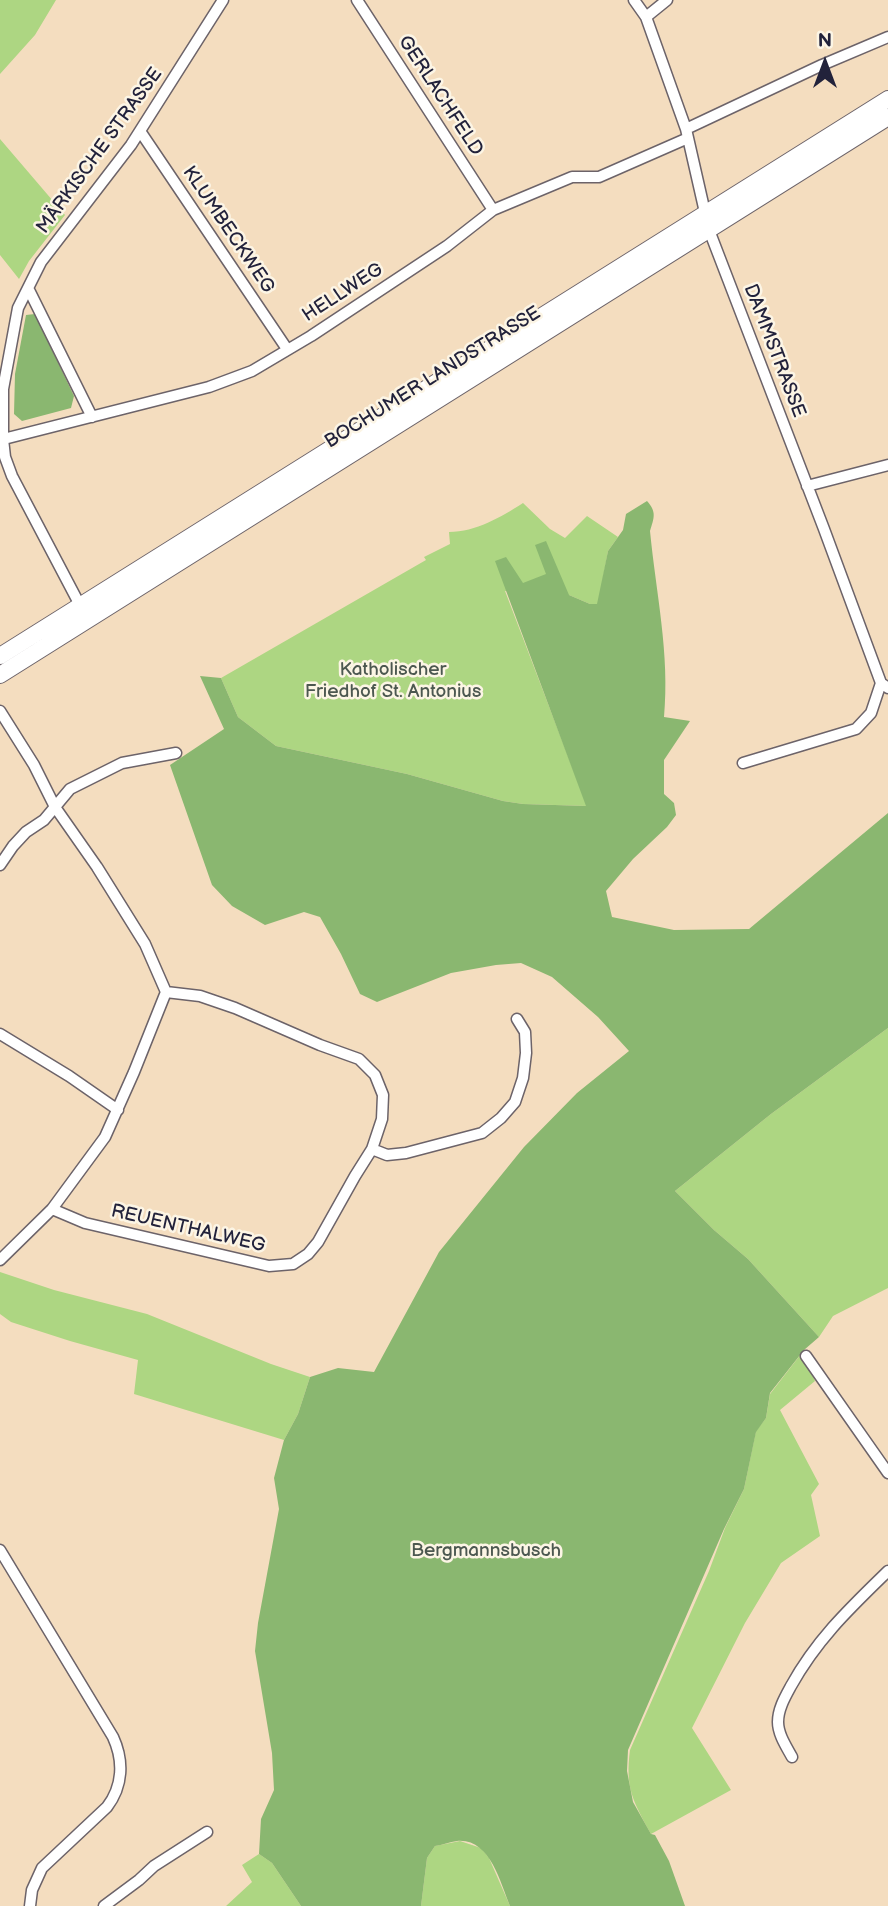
<!DOCTYPE html>
<html>
<head>
<meta charset="utf-8">
<style>
	body { margin:0 }
	#map { position:relative; width:888px; height:1906px; overflow:hidden; background:#f4ddbf; font-family:"Balsamiq Sans",sans-serif }
	canvas { display:block }
	.north { position:absolute; left:790px; top:28px; width:70px; height:70px; -webkit-text-stroke:5px #fcf5e5; paint-order:stroke; rotate:0deg; font-size:19px; font-weight:700; line-height:28px; text-align:center; color:#22223b }
	.north::after { content:''; display:block; margin:auto; width:24px; height:32px; background:#22223b; clip-path:polygon(50% 0,100% 100%,50% 72%,0 100%) }
</style>
</head>
<body>
<div id="map">
<canvas width="888" height="1906"></canvas>
<div class="north">N</div>
</div>
<script>
const ctx = document.querySelector('canvas').getContext('2d');
ctx.lineJoin = 'round';
function fillPath(path, color) { ctx.fillStyle = color; ctx.fill(path, 'evenodd'); }
function stroke(path, color, width, dash) { ctx.strokeStyle = color; ctx.lineWidth = width; ctx.lineCap = dash ? 'butt' : 'round'; ctx.setLineDash(dash || []); ctx.stroke(path); }
function drawText(font, color, halo, rows, align = 'center') {
  ctx.font = font + ' "Balsamiq Sans",sans-serif'; ctx.lineWidth = 5; ctx.setLineDash([]); ctx.textBaseline = 'middle'; ctx.strokeStyle = halo; ctx.fillStyle = color; for (const [text, x, y, turn = 0] of rows) {
    ctx.save(); ctx.translate(x, y); ctx.rotate((+turn || 0) * Math.PI / 180); ctx.textAlign = isNaN(turn) ? turn : align; if (halo) ctx.strokeText(text, 0, 0); ctx.fillText(text, 0, 0); ctx.restore();
  }
}
const green = new Path2D(`
	M 0,0 L 56,0 L 35,35 L 0,74 Z
	M 0,139 L 65,215 L 29,261 L 19,279 L 0,255 Z
	M 523,503 L 550,529 L 565,538 L 587,516 L 618,537 L 608,551 L 598,605 L 590,604 L 569,595 L 505,591 L 587,806 L 523,804 L 503,801 L 407,774 L 276,746 L 238,717 L 221,678 L 426,560 L 424,557 L 450,544 L 449,532 C 476,532 501,517 523,503 Z
	M 888,1028 L 888,1288 L 833,1316 L 819,1337 L 748,1259 L 714,1230 L 675,1191 L 771,1114 Z
	M 0,1272 L 54,1290 L 147,1314 L 271,1364 L 310,1377 L 298,1414 L 284,1440 L 134,1394 L 138,1360 L 70,1341 L 11,1322 L 0,1314 Z
	M 801,1354 L 805,1358 L 815,1381 L 780,1410 L 819,1484 L 811,1495 L 820,1536 L 781,1563 L 745,1623 L 692,1728 L 731,1790 L 651,1834 C 633,1801 625,1788 630,1750 L 709,1571 L 725,1528 L 744,1489 L 756,1431 L 766,1418 L 770,1394 Z
	M 460,1841 L 481,1848 L 489,1858 L 510,1906 L 421,1906 L 427,1858 L 435,1846 Z
	M 259,1854 L 272,1863 L 301,1906 L 226,1906 L 252,1882 L 242,1865 Z`);
const forest = new Path2D(`
	M 35,314 L 74,396 L 71,408 L 22,421 L 14,414 L 15,374 L 26,315 Z
	M 647,501 C 657,512 654,518 650,531 C 656,593 670,654 664,717 L 690,721 L 664,760 L 664,794 L 674,803 L 676,815 L 667,827 L 633,859 L 606,891 L 612,917 L 674,930 L 749,929 L 888,813 L 888,1028 L 771,1114 L 675,1191 L 714,1230 L 748,1259 L 819,1337 L 804,1350 L 770,1393 L 766,1418 L 756,1432 L 744,1489 L 724,1529 L 628,1750 L 627,1771 L 633,1802 L 651,1834 L 655,1835 L 669,1861 L 685,1906 L 510,1906 C 500,1882 490,1838 457,1841 C 450,1842 442,1845 435,1846 L 427,1858 L 421,1906 L 301,1906 L 272,1863 L 259,1854 L 261,1819 L 274,1790 L 272,1753 L 255,1651 L 258,1623 L 279,1509 L 274,1478 L 284,1440 L 298,1414 L 310,1377 L 338,1368 L 374,1372 L 439,1252 L 524,1147 L 577,1093 L 629,1051 L 598,1017 L 552,977 L 521,963 L 496,965 L 451,973 L 377,1002 L 360,994 L 341,954 L 320,917 L 304,912 L 265,925 L 232,906 L 212,885 L 170,765 L 224,729 L 200,676 L 221,678 L 238,717 L 276,746 L 407,774 L 503,801 L 523,804 L 586,806 L 495,561 L 506,557 L 523,583 L 546,574 L 535,545 L 546,541 L 569,595 L 590,604 L 597,604 L 608,551 L 623,530 L 626,514 Z`);
const minor = new Path2D(`
	M 357,0 L 493,210
	M 634,0 L 646,17 L 686,129 L 709,230 L 824,529 L 881,683 L 888,688
	M 646,17 L 667,0
	M 686,129 L 822,65 L 888,37
	M 140,131 L 287,349
	M 28,288 L 92,417
	M 0,440 L 209,387 L 252,371 L 311,336 L 447,246 L 493,210 L 572,177 L 599,177 L 688,138
	M 807,486 L 888,465
	M 83,611 L 12,476 L 5,457 L 3,439 L 3,389 L 18,308 L 41,262 L 131,145 L 223,0
	M 0,711 L 34,765 L 55,807 L 97,867 L 145,944 L 166,992 L 134,1072 L 105,1137 L 52,1209 L 0,1260
	M 743,763 L 856,729 L 871,713 L 881,683
	M 0,865 L 13,846 L 26,832 L 44,820 L 70,789 L 122,763 L 176,753
	M 0,1034 L 69,1076 L 118,1110
	M 372,1149 L 387,1155 L 406,1153 L 482,1133 L 501,1118 L 515,1102 L 523,1078 L 526,1053 L 525,1032 L 517,1019
	M 52,1209 L 85,1223 L 269,1266 L 293,1264 L 308,1254 L 318,1242 L 355,1176 L 372,1149 L 382,1119 L 383,1095 L 375,1075 L 359,1059 L 320,1045 L 235,1008 L 200,996 L 166,992
	M 806,1356 L 888,1473
	M 0,1550 L 113,1737 C 124,1761 123,1786 107,1807 L 42,1868 L 32,1890 L 30,1906
	M 792,1757 C 786,1746 778,1734 778,1722 C 778,1709 785,1697 791,1686 C 817,1639 850,1608 888,1571
	M 104,1906 L 139,1880 L 154,1866 L 207,1832`);
const secondary = new Path2D(`
	M 0,656 L 888,99
	M 0,675 L 888,117`);
const streetNames = [
	["GERLACHFELD",440,96,57],
	["MÄRKISCHE STRASSE",100,151,-54],
	["KLUMBECKWEG",228,230,56],
	["HELLWEG",343,293,-33],
	["DAMMSTRASSE",774,351,69],
	["BOCHUMER LANDSTRASSE",433,378,-32],
	["REUENTHALWEG",188,1229,13]
];
const parkNames = [
	["Katholischer",393,670],
	["Friedhof St. Antonius",393,692],
	["Bergmannsbusch",486,1551]
];
fillPath(green, '#add682');
fillPath(forest, '#8ab770');
stroke(minor, '#6c6369', 13);
stroke(secondary, '#6c6369', 18);
stroke(minor, '#fff', 10);
stroke(secondary, '#fff', 16);
drawText('19px', '#22223b', '#fcf5e5', streetNames);
drawText('19px', '#4c5850', '#fcf5e5', parkNames);
</script>
</body>
</html>
